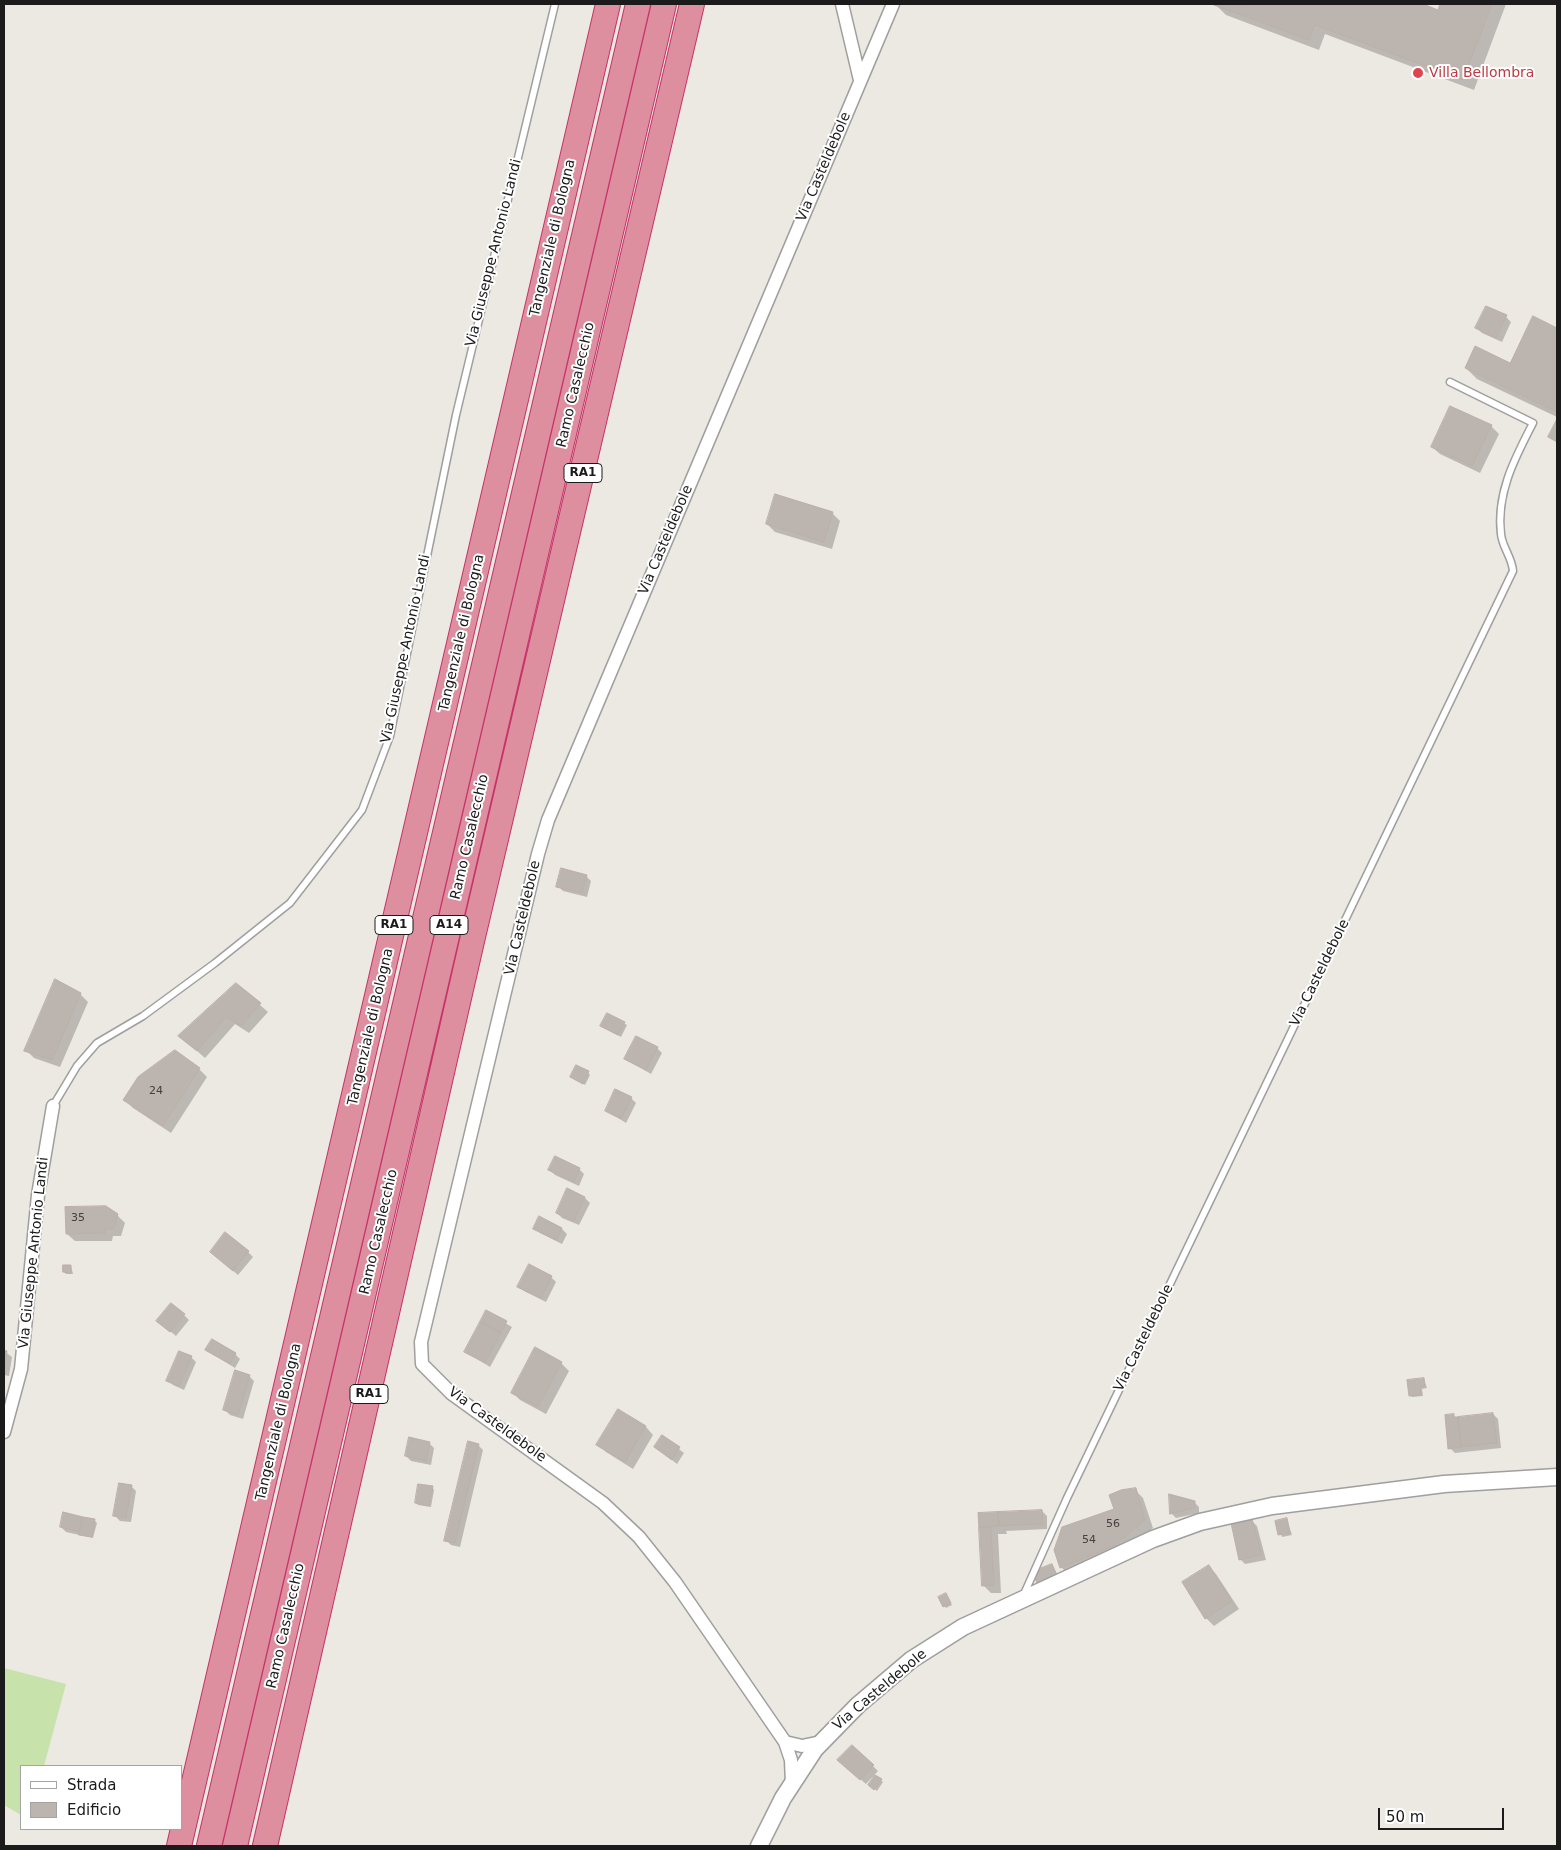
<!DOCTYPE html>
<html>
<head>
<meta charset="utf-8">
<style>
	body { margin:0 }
	#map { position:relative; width:1561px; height:1850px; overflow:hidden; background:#ece8e2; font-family:"DejaVu Sans",sans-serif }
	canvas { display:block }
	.frame { position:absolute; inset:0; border:5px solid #1b1b1b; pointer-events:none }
	.legend { position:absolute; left:20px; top:1765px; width:162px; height:65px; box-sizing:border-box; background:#fff; border:1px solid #a4a4a4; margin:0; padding:6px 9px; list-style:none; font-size:15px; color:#1b1b1b }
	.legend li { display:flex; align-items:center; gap:10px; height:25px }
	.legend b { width:25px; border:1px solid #a4a4a4 }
	.scale { position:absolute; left:1378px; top:1808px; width:126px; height:22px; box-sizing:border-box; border:2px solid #1b1b1b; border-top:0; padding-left:6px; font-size:15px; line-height:18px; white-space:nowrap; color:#1b1b1b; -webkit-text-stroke:4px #fff; paint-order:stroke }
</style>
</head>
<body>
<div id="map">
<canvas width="1561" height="1850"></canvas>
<div class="frame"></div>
<ul class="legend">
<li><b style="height:6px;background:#fff"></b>Strada</li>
<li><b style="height:14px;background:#bcb4af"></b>Edificio</li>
</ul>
<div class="scale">50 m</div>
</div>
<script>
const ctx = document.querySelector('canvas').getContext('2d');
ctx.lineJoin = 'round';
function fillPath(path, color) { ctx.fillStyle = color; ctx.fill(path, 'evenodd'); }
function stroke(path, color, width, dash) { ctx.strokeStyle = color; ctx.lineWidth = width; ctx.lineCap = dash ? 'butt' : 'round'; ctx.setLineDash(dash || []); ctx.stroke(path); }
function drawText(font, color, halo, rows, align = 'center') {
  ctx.font = font + ' "DejaVu Sans",sans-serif'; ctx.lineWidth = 4; ctx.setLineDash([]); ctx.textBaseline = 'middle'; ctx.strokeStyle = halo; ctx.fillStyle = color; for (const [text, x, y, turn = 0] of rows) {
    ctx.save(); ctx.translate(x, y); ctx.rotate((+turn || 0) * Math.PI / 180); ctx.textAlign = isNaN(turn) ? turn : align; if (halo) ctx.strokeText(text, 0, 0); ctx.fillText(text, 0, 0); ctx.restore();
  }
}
const grass = new Path2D(`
	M 4,1668 L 66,1684 L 44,1766 L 21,1766 L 21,1815 L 4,1805 Z`);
const shadow = new Path2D(`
	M 1215,4 L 1419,4 L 1439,11 L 1441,4 L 1506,4 L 1474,90 L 1325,34 L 1319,50 L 1226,15 Z
	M 1487,308 L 1506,317 L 1511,322 L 1502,342 L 1482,333 L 1477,328 Z
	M 1533,318 L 1557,329 L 1557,417 L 1477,379 L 1466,368 L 1511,365 Z
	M 1491,426 L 1499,434 L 1480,473 L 1440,454 L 1432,447 Z
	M 832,513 L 840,521 L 832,549 L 775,532 L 767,524 Z
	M 586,876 L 591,881 L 587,897 L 563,891 L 558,886 Z
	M 236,984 L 268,1012 L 249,1033 L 235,1024 L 205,1058 L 180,1036 Z
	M 80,994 L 88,1002 L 60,1067 L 34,1058 L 26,1050 Z
	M 607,1014 L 627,1025 L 621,1037 L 601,1026 Z
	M 657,1048 L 662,1053 L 651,1074 L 625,1059 Z
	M 199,1069 L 207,1077 L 171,1133 L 133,1108 L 125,1100 Z
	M 588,1073 L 590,1075 L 585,1085 L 572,1077 Z
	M 631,1098 L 636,1103 L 626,1123 L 606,1110 Z
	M 579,1169 L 584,1174 L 579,1186 L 555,1175 L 550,1170 Z
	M 585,1198 L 590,1203 L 579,1225 L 562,1218 L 557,1213 Z
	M 117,1215 L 125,1223 L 121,1236 L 113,1236 L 112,1241 L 75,1241 L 67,1234 Z
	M 540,1218 L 562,1229 L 567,1234 L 562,1244 L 540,1233 L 535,1228 Z
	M 248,1252 L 253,1257 L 238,1275 L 217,1257 Z
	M 71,1266 L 73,1274 L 66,1274 L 64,1272 Z
	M 551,1277 L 556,1282 L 546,1302 L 524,1291 L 519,1286 Z
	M 486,1312 L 512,1327 L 490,1367 L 465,1351 Z
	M 184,1315 L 189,1320 L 176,1336 L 163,1325 Z
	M 206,1350 L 235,1354 L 240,1359 L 235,1368 Z
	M 4,1351 L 12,1357 L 9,1376 L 4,1375 Z
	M 191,1357 L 196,1362 L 184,1390 L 173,1385 L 168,1380 Z
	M 561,1363 L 569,1371 L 546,1414 L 520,1400 L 512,1392 Z
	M 249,1376 L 254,1381 L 243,1419 L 230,1415 L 225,1410 Z
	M 1424,1379 L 1427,1388 L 1422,1389 L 1423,1396 L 1412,1397 L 1410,1395 Z
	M 618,1410 L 646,1427 L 653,1435 L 633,1469 L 606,1452 L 598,1444 Z
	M 1493,1414 L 1498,1419 L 1501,1448 L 1455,1453 L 1450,1448 L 1453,1415 L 1456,1418 Z
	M 663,1437 L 684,1453 L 677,1464 L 655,1447 Z
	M 429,1443 L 434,1448 L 431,1465 L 411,1461 L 406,1456 Z
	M 478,1445 L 483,1450 L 460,1547 L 451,1545 L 446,1540 Z
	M 131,1486 L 136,1491 L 131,1522 L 120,1521 L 115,1516 Z
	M 432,1487 L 434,1490 L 431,1507 L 418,1505 L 416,1503 Z
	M 1135,1490 L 1143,1498 L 1153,1528 L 1122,1554 L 1069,1575 L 1061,1567 Z
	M 1194,1502 L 1199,1507 L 1199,1513 L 1176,1518 L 1171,1513 Z
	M 1042,1511 L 1047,1516 L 1047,1529 L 1006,1531 L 1007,1534 L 998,1534 L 1001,1593 L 991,1593 L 983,1585 L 979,1514 Z
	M 1287,1520 L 1292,1535 L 1282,1537 L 1277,1522 Z
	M 95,1521 L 97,1523 L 93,1538 L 66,1532 L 61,1527 Z
	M 1252,1521 L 1257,1526 L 1266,1560 L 1245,1564 L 1240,1559 Z
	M 1208,1566 L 1216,1574 L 1239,1609 L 1214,1626 L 1206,1618 Z
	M 946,1594 L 952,1605 L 946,1608 L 944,1606 Z
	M 852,1746 L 878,1771 L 866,1784 L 844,1765 Z
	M 876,1776 L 883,1782 L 877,1791 L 872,1787 Z`);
const building = new Path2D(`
	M 1423,4 L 1438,10 L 1440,4 L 1492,4 L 1463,80 L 1315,25 L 1309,40 L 1214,5 Z
	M 1486,306 L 1507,315 L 1496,338 L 1475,328 Z
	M 1533,316 L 1557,328 L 1557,412 L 1465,368 L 1475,346 L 1510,363 Z
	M 1450,406 L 1492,425 L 1472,466 L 1431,447 Z
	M 1557,419 L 1557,442 L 1548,437 Z
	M 775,494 L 833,512 L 824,542 L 766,524 Z
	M 561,868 L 587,875 L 582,893 L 556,887 Z
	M 55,979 L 81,993 L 52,1060 L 24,1051 Z
	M 236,983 L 261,1003 L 241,1026 L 226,1017 L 197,1051 L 178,1036 Z
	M 607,1013 L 625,1022 L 618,1035 L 600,1026 Z
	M 636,1036 L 658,1047 L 646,1070 L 624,1059 Z
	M 175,1050 L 200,1068 L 163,1126 L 123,1100 L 138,1077 Z
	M 576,1065 L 589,1071 L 583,1084 L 570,1077 Z
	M 615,1089 L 632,1097 L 621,1119 L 605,1111 Z
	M 555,1156 L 580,1168 L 574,1182 L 548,1170 Z
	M 567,1188 L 585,1197 L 574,1221 L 556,1213 Z
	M 106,1206 L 118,1214 L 113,1229 L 105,1229 L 105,1233 L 66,1234 L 65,1207 Z
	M 539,1216 L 562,1228 L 556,1240 L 533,1229 Z
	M 225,1232 L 249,1251 L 233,1271 L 210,1252 Z
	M 529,1264 L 552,1276 L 541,1298 L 517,1287 Z
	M 63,1265 L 71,1265 L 71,1273 L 63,1272 Z
	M 171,1303 L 185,1314 L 170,1332 L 156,1321 Z
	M 486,1310 L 507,1321 L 501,1333 L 480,1322 Z
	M 480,1322 L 501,1333 L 485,1363 L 464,1352 Z
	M 212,1339 L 236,1353 L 230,1364 L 205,1350 Z
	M 535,1347 L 562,1362 L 538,1407 L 511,1393 Z
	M 4,1350 L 7,1351 L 4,1371 Z
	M 179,1351 L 192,1356 L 179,1386 L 166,1381 Z
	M 235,1370 L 250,1375 L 238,1415 L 223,1410 Z
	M 1424,1378 L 1425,1386 L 1420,1387 L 1421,1395 L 1409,1396 L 1407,1380 Z
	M 618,1409 L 646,1426 L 625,1462 L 596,1445 Z
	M 1493,1413 L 1497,1443 L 1461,1447 L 1458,1417 Z
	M 1454,1414 L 1454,1417 L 1458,1417 L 1461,1447 L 1448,1449 L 1445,1415 Z
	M 662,1435 L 680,1447 L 672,1460 L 654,1447 Z
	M 409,1437 L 430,1442 L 426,1461 L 405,1456 Z
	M 468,1441 L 479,1444 L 455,1543 L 444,1541 Z
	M 119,1483 L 132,1485 L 126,1518 L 113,1516 Z
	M 418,1484 L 433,1486 L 429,1506 L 415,1503 Z
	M 1136,1488 L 1145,1520 L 1114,1546 L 1060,1568 L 1054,1550 L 1062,1527 L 1114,1509 L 1109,1495 L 1121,1490 Z
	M 1169,1494 L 1195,1501 L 1195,1508 L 1170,1514 Z
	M 1042,1510 L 1043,1524 L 999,1526 L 998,1512 Z
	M 63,1512 L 83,1517 L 80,1532 L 60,1527 Z
	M 998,1512 L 999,1526 L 979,1527 L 978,1513 Z
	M 83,1517 L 95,1519 L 92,1537 L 79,1535 Z
	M 1287,1518 L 1290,1533 L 1278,1535 L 1275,1521 Z
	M 1252,1519 L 1262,1555 L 1239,1560 L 1231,1523 Z
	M 979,1527 L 991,1527 L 994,1585 L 982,1586 Z
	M 1052,1564 L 1057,1575 L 1037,1583 L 1035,1578 L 1039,1569 Z
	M 1209,1565 L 1232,1601 L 1205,1619 L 1182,1582 Z
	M 946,1593 L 951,1603 L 943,1607 L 938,1597 Z
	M 852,1745 L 874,1765 L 860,1780 L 837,1760 Z
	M 875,1775 L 882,1779 L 874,1790 L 868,1785 Z`);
const service = new Path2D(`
	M 53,1106 L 77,1066 L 97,1043 L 143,1016 L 215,963 L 290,903 L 362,810 L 390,736 L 456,415 L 555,4
	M 1024,1594 L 1067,1498 L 1513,571 C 1512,557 1502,547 1501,534 C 1496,493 1515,458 1533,423 L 1450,382`);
const minor = new Path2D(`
	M 842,4 L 860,80
	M 4,1432 L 21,1369 L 38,1195 L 53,1106
	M 785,1742 L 802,1746 L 821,1742
	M 792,1784 L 791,1760 L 785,1742 L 675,1582 L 639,1537 L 603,1503 L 452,1394 L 422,1364 L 421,1342 L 538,854 L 548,820 L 893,4`);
const tertiary = new Path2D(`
	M 759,1846 L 783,1798 L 815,1749 L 858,1705 L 911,1660 L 963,1627 L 1153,1539 L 1200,1522 L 1272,1506 L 1444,1484 L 1557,1477`);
const motorway = new Path2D(`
	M 179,1846 L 608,4
	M 209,1846 L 638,4
	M 235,1846 L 664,4
	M 265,1846 L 472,941 L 692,4`);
const markers = [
	[1418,73,6,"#e0444e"]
];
const numberNames = [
	["24",156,1091],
	["35",78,1218],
	["56",1113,1524],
	["54",1089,1540]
];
const shields = [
	[583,473,38],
	[394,925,38],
	[449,925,38],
	[369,1394,38]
];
const shieldNames = [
	["RA1",583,473],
	["RA1",394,925],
	["A14",449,925],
	["RA1",369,1394]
];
const healthNames = [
	["Villa Bellombra",1429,73]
];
const streetNames = [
	["Via Casteldebole",824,167,-67],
	["Tangenziale di Bologna",553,238,-77],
	["Via Giuseppe Antonio Landi",494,253,-76],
	["Ramo Casalecchio",576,385,-77],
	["Via Casteldebole",666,540,-67],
	["Tangenziale di Bologna",462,633,-77],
	["Via Giuseppe Antonio Landi",406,649,-78],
	["Ramo Casalecchio",470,837,-77],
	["Via Casteldebole",523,918,-77],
	["Via Casteldebole",1320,973,-64],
	["Tangenziale di Bologna",371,1027,-77],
	["Ramo Casalecchio",379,1232,-77],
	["Via Giuseppe Antonio Landi",34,1253,-84],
	["Via Casteldebole",1144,1338,-64],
	["Tangenziale di Bologna",279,1422,-77],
	["Via Casteldebole",497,1425,36],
	["Ramo Casalecchio",286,1626,-77],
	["Via Casteldebole",880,1690,-40]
];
fillPath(grass, '#c8e2ab');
fillPath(shadow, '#0003');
fillPath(building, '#bcb4af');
stroke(building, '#bcafa6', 1);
stroke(service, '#9f9f9f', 9);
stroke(minor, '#9f9f9f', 15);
stroke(tertiary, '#9f9f9f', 19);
stroke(motorway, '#c63369', 26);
stroke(service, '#fff', 6);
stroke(minor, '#fff', 12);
stroke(tertiary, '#fff', 16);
stroke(motorway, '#dd8fa0', 24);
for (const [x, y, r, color] of markers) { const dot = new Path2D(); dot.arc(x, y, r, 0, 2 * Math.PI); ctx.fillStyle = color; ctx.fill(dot); stroke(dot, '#fff', 2); }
drawText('11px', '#434140', null, numberNames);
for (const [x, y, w] of shields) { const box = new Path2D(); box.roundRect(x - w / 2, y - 9.5, w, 19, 4); ctx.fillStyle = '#fff'; ctx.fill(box); stroke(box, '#1b1b1b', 1); }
drawText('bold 12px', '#1b1b1b', null, shieldNames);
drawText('14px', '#be3a42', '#fff', healthNames, 'left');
drawText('14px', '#1b1b1b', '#fff', streetNames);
</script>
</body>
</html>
